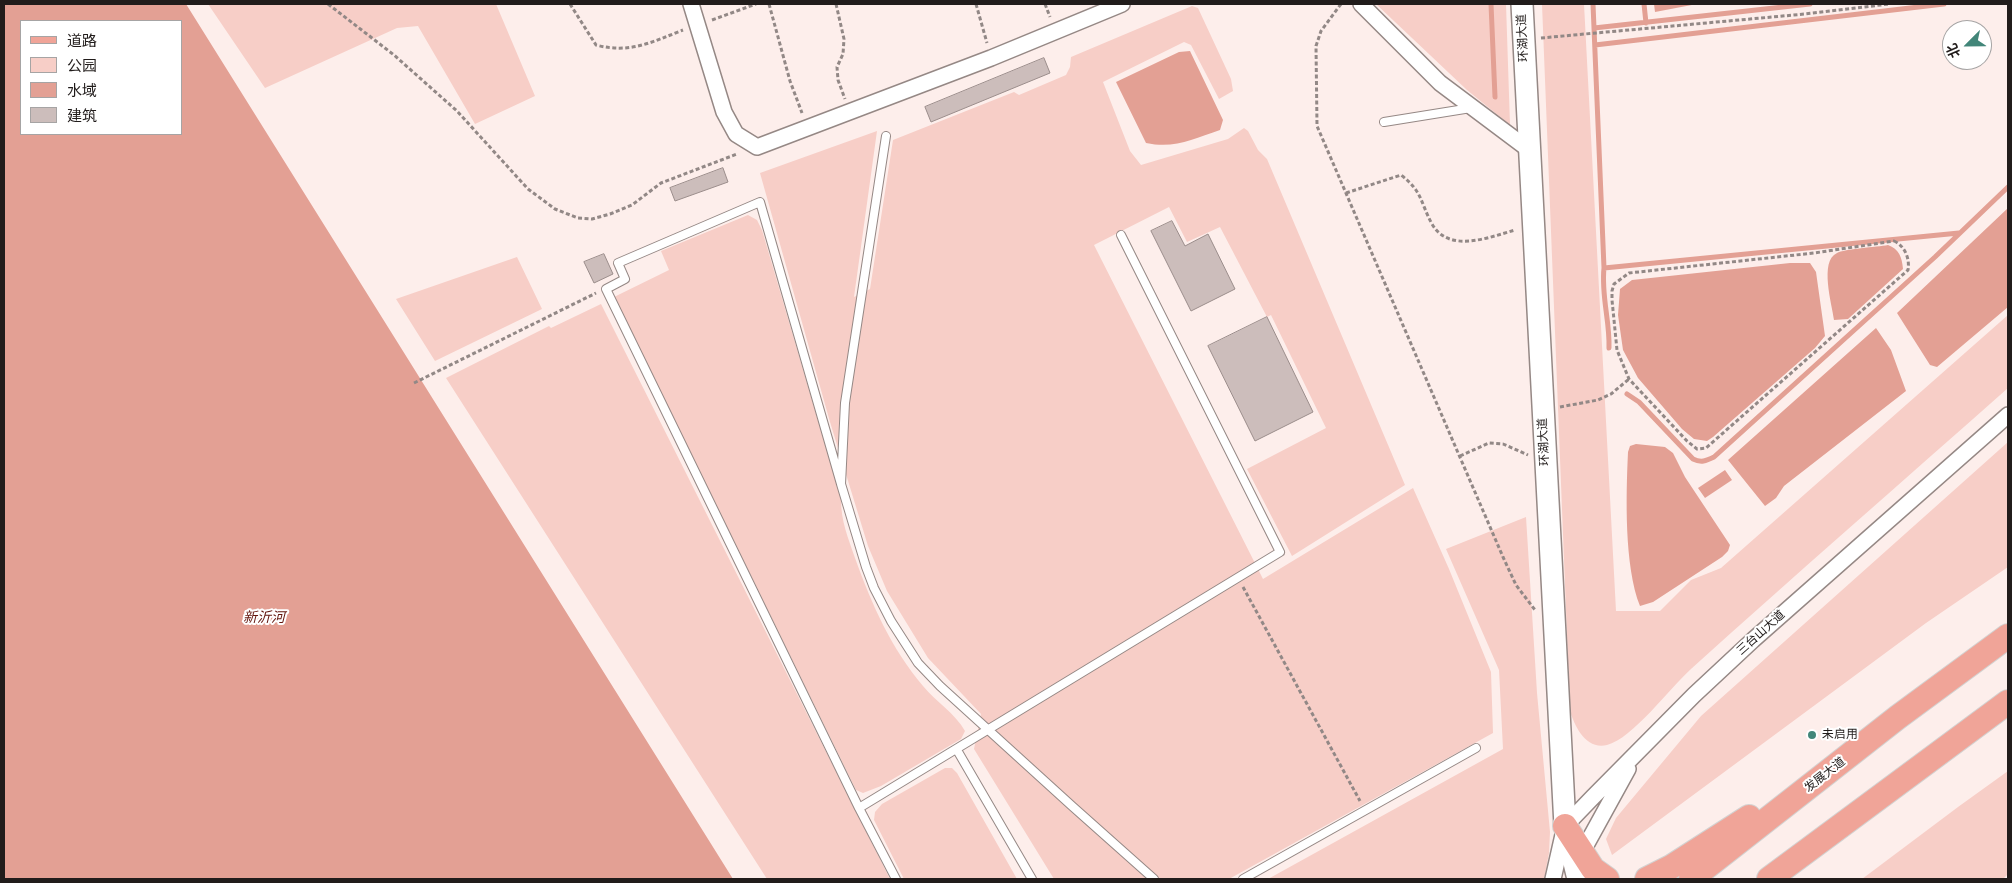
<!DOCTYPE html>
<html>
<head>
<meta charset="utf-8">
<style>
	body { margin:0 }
	#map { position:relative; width:2012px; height:883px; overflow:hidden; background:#fdeeeb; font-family:"Fira Sans Condensed","Noto Sans SC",sans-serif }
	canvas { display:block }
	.frame { position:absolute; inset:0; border:5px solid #211c1b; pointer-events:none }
	.legend { position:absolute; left:20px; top:20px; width:162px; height:115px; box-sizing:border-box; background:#fff; border:1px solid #a6a4a4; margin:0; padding:6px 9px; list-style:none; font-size:15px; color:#211c1b }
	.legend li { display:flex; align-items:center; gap:10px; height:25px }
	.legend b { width:25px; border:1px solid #a6a4a4 }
	.north { position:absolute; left:1942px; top:20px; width:50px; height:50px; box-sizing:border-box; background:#fff; border:1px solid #a6a4a4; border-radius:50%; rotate:247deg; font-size:14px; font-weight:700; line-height:20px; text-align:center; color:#211c1b }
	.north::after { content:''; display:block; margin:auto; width:18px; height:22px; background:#428679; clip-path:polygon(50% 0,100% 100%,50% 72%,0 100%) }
</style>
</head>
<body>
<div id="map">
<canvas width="2012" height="883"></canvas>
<div class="frame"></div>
<ul class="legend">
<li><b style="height:6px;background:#f0a498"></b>道路</li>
<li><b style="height:14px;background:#f7cec7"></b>公园</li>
<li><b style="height:14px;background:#e3a094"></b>水域</li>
<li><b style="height:14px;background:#ccbdbb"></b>建筑</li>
</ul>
<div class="north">北</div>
</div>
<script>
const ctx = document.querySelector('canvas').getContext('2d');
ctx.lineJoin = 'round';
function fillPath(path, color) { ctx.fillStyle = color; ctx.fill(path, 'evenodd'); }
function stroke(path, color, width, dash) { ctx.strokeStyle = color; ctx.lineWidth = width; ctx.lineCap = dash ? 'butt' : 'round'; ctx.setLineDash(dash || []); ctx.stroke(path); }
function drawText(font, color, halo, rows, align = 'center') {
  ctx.font = font + ' "Fira Sans Condensed","Noto Sans SC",sans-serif'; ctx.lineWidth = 4; ctx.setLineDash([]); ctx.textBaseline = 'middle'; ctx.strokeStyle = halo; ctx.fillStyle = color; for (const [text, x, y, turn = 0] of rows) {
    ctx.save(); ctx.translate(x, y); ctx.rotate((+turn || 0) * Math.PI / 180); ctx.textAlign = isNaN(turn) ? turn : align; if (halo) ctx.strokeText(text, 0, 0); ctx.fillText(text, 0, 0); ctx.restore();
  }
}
const green = new Path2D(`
	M 208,4 L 496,4 L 535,96 L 475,124 L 418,26 L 397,28 L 265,88 Z
	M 1376,4 L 1506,4 L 1510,125 L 1467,90 Z
	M 1542,4 L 1584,4 L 1616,611 L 1660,611 L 1691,580 L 1721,568 L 2008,315 L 2008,388 C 1902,482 1795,575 1691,669 C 1670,688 1632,739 1607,745 C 1586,750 1575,727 1570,711 Z
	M 1192,6 L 1198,8 L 1231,79 L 1233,91 L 1219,99 L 1191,45 L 1184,42 L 1103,82 L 1130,151 L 1141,165 L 1228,139 L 1244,128 L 1248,131 L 1258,150 L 1267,159 L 1405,485 L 1292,556 L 1247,469 L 1326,428 L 1271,315 L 1267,317 L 1220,227 L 1187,242 L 1169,207 L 1094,245 L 1263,579 L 1413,488 L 1449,569 L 1491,672 L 1493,733 L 1229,879 L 1054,879 L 974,749 L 981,714 L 928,658 L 887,591 L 868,546 L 830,422 L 760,173 L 877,131 L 854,297 L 870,289 L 893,140 L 1014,92 L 1019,95 L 1066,75 L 1070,67 L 1071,57 Z
	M 748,215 L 757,220 L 762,230 L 841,499 C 841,522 848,537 855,558 C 872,605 891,648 923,686 C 936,702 955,713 965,731 L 961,739 L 881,786 L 863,793 L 856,790 L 614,297 L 669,270 L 661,251 Z
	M 517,257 L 542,309 L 435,361 L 396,299 Z
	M 601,304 L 890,879 L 767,879 L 446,378 L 549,326 L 551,328 Z
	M 2008,442 L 2008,567 L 1926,623 L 1612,855 L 1606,839 L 1616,818 L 1701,716 Z
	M 1526,517 L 1537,693 L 1550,832 L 1549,853 L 1544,879 L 1268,879 L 1503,749 L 1499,670 L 1446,549 Z
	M 945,768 L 952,768 L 957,773 L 1017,879 L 904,879 L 874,820 L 875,812 L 882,804 Z
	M 2008,771 L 2008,874 L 2003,879 L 1862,879 L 1958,807 Z`);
const water = new Path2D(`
	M 4,4 L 186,4 L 733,879 L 4,879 ZM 181,21 L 181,134 L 21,134 L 21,21 Z
	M 1654,4 L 1697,4 L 1655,12 Z
	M 1190,51 L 1223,120 L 1220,130 C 1193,139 1175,149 1146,143 L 1116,82 L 1179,52 Z
	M 2008,208 L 2008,307 L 1937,367 L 1930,365 L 1897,313 Z
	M 1888,245 C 1899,249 1902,257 1903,269 L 1848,319 L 1834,320 C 1832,304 1819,261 1837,253 C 1844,249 1877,247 1888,245 Z
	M 1790,263 L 1810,263 L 1816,272 L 1825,336 L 1815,348 L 1713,437 L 1707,441 L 1694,439 L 1682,429 L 1638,378 L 1623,350 L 1618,315 L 1620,289 L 1632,280 Z
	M 1876,328 L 1891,350 L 1906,391 L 1784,486 L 1776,498 L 1765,506 L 1728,460 Z
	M 1636,444 L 1665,447 L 1673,453 L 1685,477 L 1730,545 L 1728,551 L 1722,557 L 1653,602 L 1640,606 C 1624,566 1626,495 1628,452 L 1630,446 Z
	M 1725,470 L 1732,480 L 1705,498 L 1698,488 Z`);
const stream = new Path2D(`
	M 1491,4 L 1495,97
	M 1593,4 L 1604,268 C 1601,296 1610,321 1609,348
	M 1644,4 L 1646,23
	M 1594,28 L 1810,4
	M 1595,45 L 1944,4
	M 1604,268 L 1959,233
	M 1627,394 L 1639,402 L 1693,459 C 1701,463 1706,461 1714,457 L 1935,257 L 2008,187`);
const building = new Path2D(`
	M 1044,58 L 1050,73 L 931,122 L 925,107 Z
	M 723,168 L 728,182 L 675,201 L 670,188 Z
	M 1172,221 L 1185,246 L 1208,234 L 1235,289 L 1191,311 L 1151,231 Z
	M 604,254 L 613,274 L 594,283 L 584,262 Z
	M 1267,317 L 1313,412 L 1255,441 L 1208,346 Z`);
const path = new Path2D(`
	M 328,4 L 394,55 L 457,111 L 528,189 L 555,209 L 578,218 L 592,219 L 610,214 L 632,205 L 661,183 L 737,154
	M 570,4 L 596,45 C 630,54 652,42 683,30
	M 769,4 L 790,81 L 802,113
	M 836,4 L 844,39 L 843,54 L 837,67 L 838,80 L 845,99
	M 976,4 L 987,43
	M 1045,4 L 1050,17
	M 1341,4 L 1321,31 L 1316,46 L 1317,126 L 1503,557 L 1516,585 L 1535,610
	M 712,20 L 756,4
	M 1541,38 L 1805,14 L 1889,4
	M 1346,193 L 1401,175 C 1423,192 1420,202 1432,224 C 1449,254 1490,237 1515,230
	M 1894,241 C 1905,246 1910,259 1908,270 L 1706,448 L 1697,449 L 1687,441 L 1629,379 L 1617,350 L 1612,300 L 1612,291 L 1614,284 L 1629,273 L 1814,253 Z
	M 414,383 L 596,293
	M 1560,407 L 1598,400 L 1611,394 L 1629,379
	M 1460,456 L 1489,443 L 1503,444 L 1528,455
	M 1243,587 L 1360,801`);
const service = new Path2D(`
	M 1384,122 L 1471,108
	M 886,136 L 845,403 L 841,484 L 866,567 L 874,588 L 891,621 L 918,663 L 940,686 L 1072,806 L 1154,879
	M 841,484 L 760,202 L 618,263 L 625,279 L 606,289 L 859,808 L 896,879
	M 957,750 L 1032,879
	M 859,808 L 1280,552 L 1121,235
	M 1243,879 L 1476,748`);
const minor = new Path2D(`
	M 691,4 L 724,112 L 736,134 L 757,147 L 991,58 L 1122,4
	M 1361,4 L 1440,83 L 1528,149
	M 1579,858 L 1628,769
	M 1553,879 L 1565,826 L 1593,797 L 1694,695 L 1753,640 L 2008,415`);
const secondary = new Path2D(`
	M 1522,4 L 1565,826 L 1578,879`);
const primary = new Path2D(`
	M 1565,826 L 1593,869 L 1607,879
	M 1647,879 L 1671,867 L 1749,817
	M 1691,879 L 1898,717 L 2008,636
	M 1769,879 L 2008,702`);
const markers = [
	[1812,735,5,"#428679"]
];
const streetNames = [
	["环湖大道",1523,38,-93],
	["环湖大道",1544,442,-93],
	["三台山大道",1761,633,-42],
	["发展大道",1825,775,-38]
];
const poiNames = [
	["未启用",1822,735]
];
const waterNames = [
	["新沂河",264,618]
];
fillPath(green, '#f7cec7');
fillPath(water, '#e3a094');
stroke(stream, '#e3a094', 5);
fillPath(building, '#ccbdbb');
stroke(building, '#9b8d8b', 1);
stroke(service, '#958885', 10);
stroke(minor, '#958885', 18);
stroke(secondary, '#958885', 24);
stroke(primary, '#d3d2d1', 26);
stroke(path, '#928886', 3, [4, 2.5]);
stroke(service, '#fff', 8);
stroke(minor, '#fff', 15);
stroke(secondary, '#fff', 21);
stroke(primary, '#f0a498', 24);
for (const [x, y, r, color] of markers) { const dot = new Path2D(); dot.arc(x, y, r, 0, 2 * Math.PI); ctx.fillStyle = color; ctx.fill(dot); stroke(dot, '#fff', 2); }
drawText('12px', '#211c1b', '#fff', streetNames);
drawText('12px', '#211c1b', '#fff', poiNames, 'left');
drawText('italic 14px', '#62140c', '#fff', waterNames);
</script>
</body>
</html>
